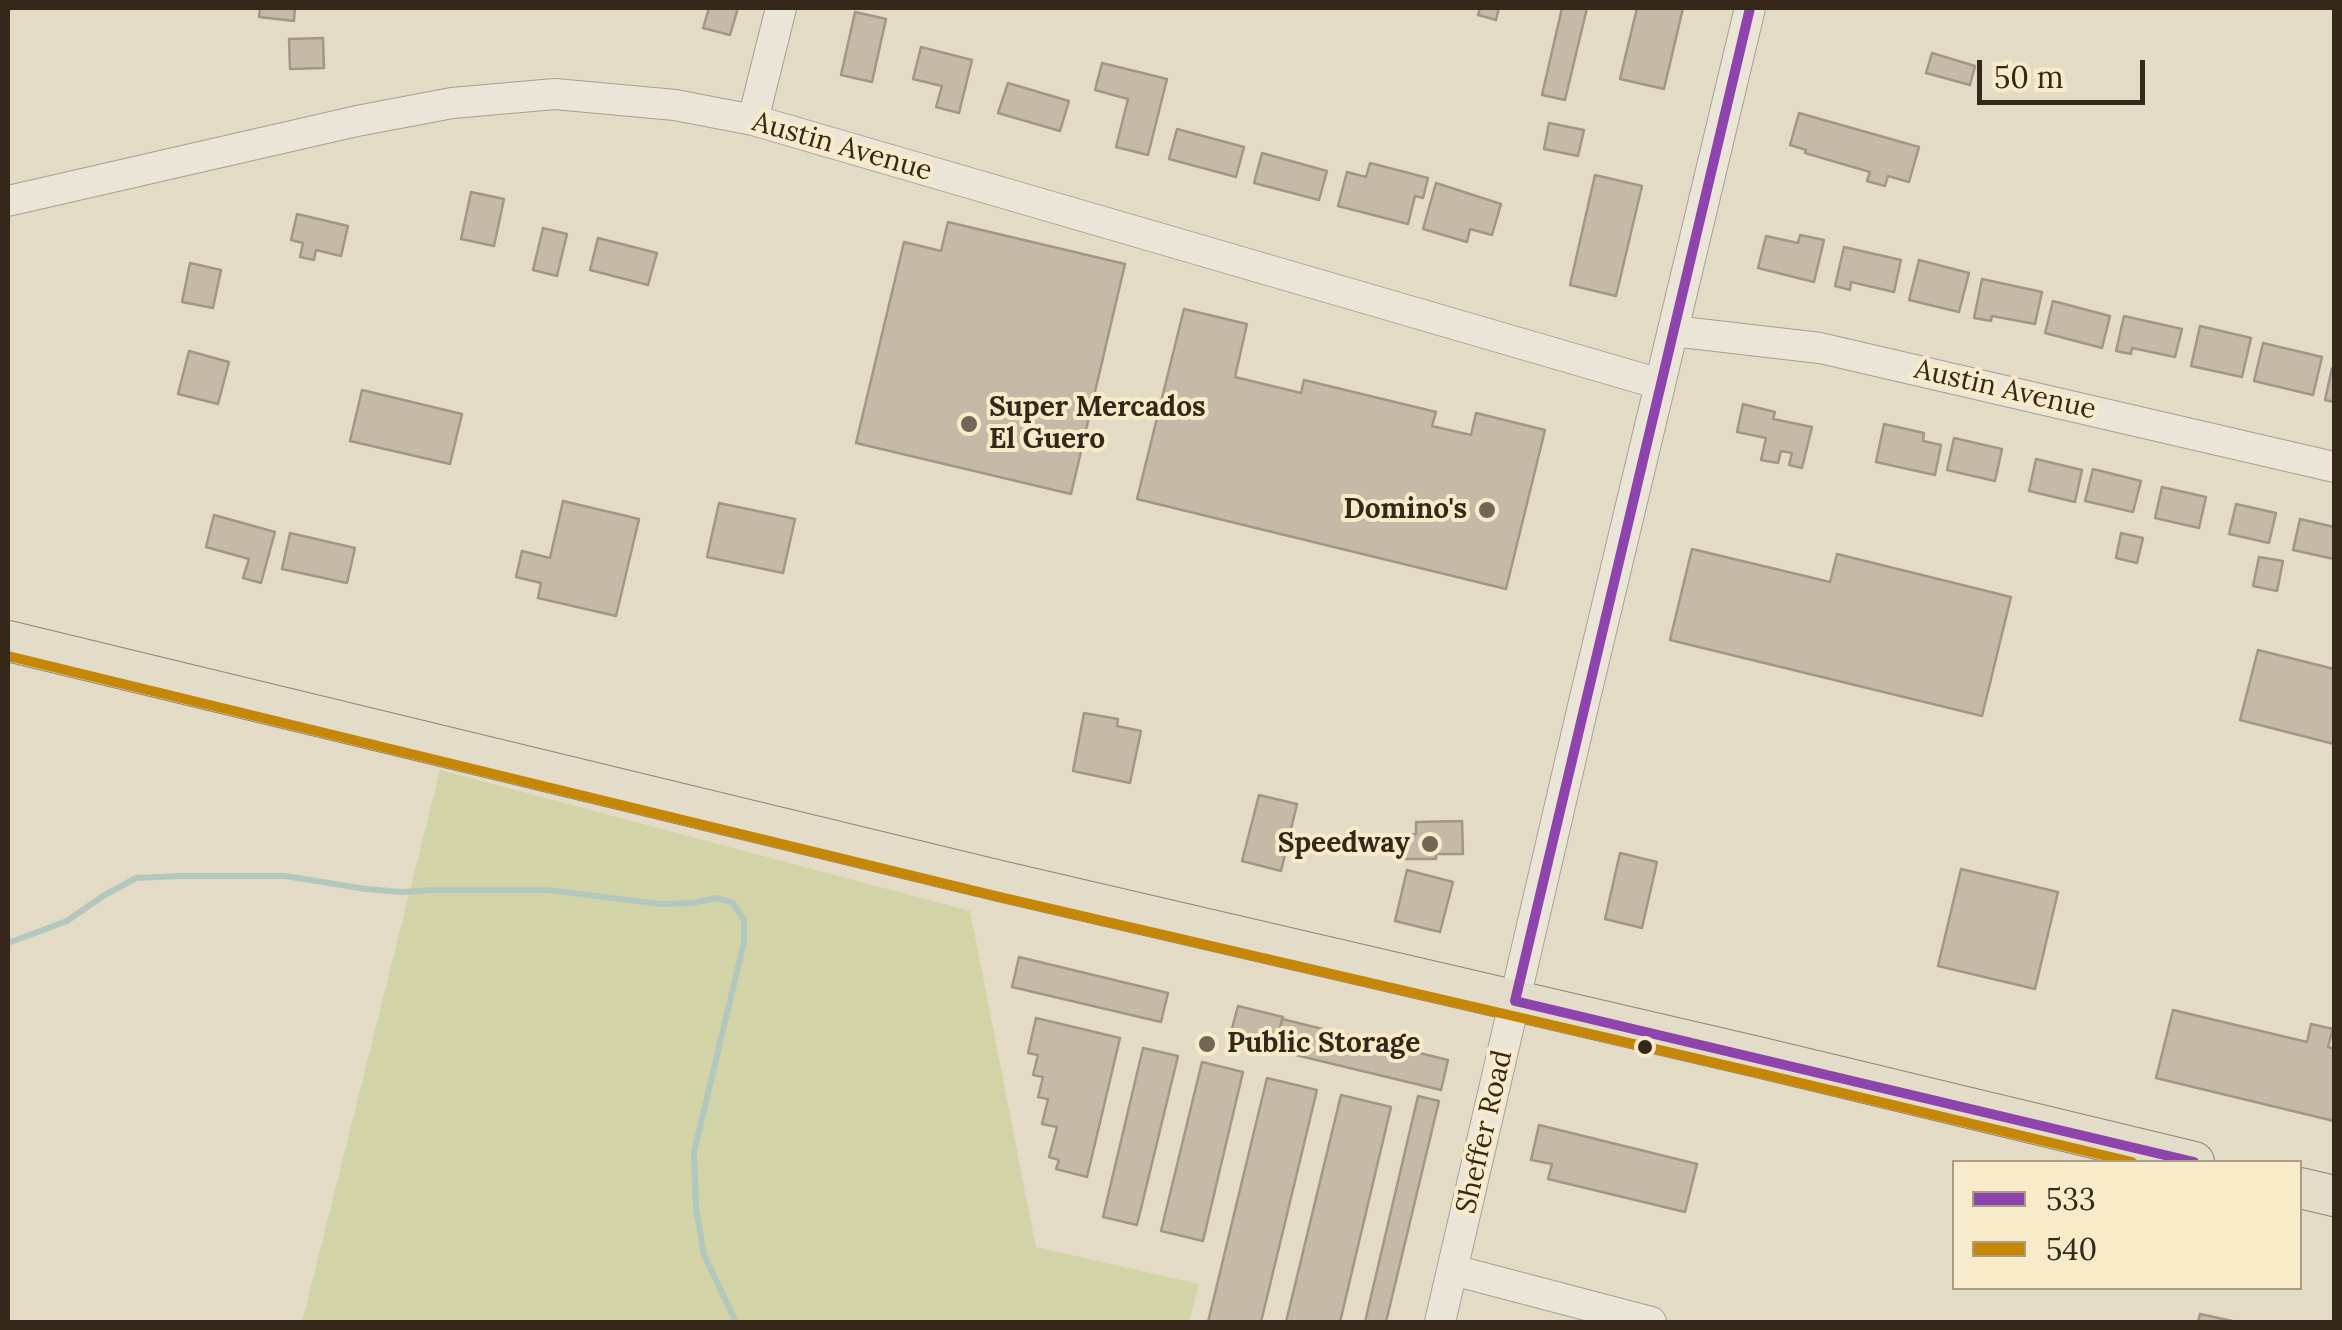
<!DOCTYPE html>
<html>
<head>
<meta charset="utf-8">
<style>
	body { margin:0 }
	#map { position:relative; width:2342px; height:1330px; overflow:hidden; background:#e3dbc6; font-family:Lora,serif }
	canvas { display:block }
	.frame { position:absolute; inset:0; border:10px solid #352719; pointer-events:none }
	.legend { position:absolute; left:1952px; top:1160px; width:350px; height:130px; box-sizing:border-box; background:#f7ebc9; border:2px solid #a99d83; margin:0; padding:12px 18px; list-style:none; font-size:30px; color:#352719 }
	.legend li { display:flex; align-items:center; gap:20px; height:50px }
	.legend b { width:50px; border:2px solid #a99d83 }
	.scale { position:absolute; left:1977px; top:60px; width:168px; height:45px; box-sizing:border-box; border:5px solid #352719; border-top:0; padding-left:12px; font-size:30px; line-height:35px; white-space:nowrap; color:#352719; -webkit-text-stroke:8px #f7ebc9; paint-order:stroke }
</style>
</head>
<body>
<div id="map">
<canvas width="2342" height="1330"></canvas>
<div class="frame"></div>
<ul class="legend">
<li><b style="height:12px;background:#8e44ad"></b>533</li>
<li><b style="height:12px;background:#c68606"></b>540</li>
</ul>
<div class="scale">50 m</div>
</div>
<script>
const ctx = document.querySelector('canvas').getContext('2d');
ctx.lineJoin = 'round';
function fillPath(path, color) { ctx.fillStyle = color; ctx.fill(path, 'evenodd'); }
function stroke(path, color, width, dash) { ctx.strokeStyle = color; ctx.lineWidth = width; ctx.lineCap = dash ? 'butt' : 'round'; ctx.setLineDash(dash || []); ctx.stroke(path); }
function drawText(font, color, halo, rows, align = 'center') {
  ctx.font = font + ' Lora,serif'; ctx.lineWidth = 8; ctx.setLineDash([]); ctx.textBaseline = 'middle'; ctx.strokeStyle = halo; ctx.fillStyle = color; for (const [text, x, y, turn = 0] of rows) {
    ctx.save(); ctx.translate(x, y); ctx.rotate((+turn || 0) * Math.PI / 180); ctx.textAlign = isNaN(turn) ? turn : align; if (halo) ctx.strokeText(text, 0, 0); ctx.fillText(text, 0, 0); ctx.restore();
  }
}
const green = new Path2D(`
	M 440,770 L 970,911 L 1036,1247 L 1199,1284 L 1189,1322 L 302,1322 Z`);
const stream = new Path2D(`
	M 8,943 L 67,921 L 103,896 L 136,878 L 181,876 L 285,876 L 366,889 L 402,892 L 433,890 L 548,890 L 661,904 L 694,903 L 716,898 L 733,903 L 744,920 L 744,942 L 694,1152 L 696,1208 L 704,1255 L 736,1322`);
const building = new Path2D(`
	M 260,8 L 295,8 L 294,21 L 259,17 Z
	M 709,8 L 738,8 L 730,35 L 703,28 Z
	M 1480,8 L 1499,8 L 1496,20 L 1478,15 Z
	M 1562,8 L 1587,8 L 1565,100 L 1542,95 Z
	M 1637,8 L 1683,8 L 1664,89 L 1620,79 Z
	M 855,12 L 886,19 L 872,82 L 841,75 Z
	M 323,38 L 324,68 L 290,69 L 289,39 Z
	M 921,47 L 972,60 L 959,113 L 936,107 L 942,86 L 913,79 Z
	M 1932,53 L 1975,66 L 1970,85 L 1926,73 Z
	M 1102,63 L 1167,79 L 1148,155 L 1116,147 L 1128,99 L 1095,90 Z
	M 1008,83 L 1069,101 L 1060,131 L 998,113 Z
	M 1799,113 L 1919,147 L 1909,182 L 1888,176 L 1885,186 L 1867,181 L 1870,172 L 1805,153 L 1806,150 L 1790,145 Z
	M 1549,123 L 1584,130 L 1578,156 L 1544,149 Z
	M 1177,129 L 1244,147 L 1236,177 L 1169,159 Z
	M 1262,153 L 1327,171 L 1319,200 L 1254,183 Z
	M 1370,163 L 1428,178 L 1423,198 L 1415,196 L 1408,224 L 1338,206 L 1347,172 L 1366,177 Z
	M 1595,175 L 1642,186 L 1616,296 L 1570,285 Z
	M 1436,183 L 1501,204 L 1492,235 L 1470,229 L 1467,242 L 1423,229 Z
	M 471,192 L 504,199 L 494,246 L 461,239 Z
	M 297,214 L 348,226 L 341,256 L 316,250 L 314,260 L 300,257 L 303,243 L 291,240 Z
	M 948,222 L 1125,264 L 1071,494 L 856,443 L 904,242 L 941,251 Z
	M 543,228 L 567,234 L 557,276 L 533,270 Z
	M 1800,235 L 1824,240 L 1814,282 L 1758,268 L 1766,236 L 1798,243 Z
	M 598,238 L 657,253 L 648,285 L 590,270 Z
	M 1844,247 L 1901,260 L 1894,292 L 1851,282 L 1850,290 L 1835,286 Z
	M 1919,260 L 1969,273 L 1959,312 L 1909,300 Z
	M 190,263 L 221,270 L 213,308 L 182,302 Z
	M 1982,279 L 2042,292 L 2035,324 L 1992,316 L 1991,321 L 1974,318 Z
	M 2053,301 L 2110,316 L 2102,348 L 2045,333 Z
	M 1184,309 L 1247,324 L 1235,377 L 1301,393 L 1304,380 L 1436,412 L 1432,426 L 1471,435 L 1476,413 L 1545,430 L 1506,589 L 1137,499 Z
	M 2124,316 L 2182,329 L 2175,357 L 2132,348 L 2131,354 L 2116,351 Z
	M 2200,326 L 2251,338 L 2242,377 L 2191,366 Z
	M 2263,343 L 2322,357 L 2313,395 L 2254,381 Z
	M 189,351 L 229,362 L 218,404 L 178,394 Z
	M 2332,368 L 2334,368 L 2334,402 L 2325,400 Z
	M 362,390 L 462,414 L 450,464 L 350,441 Z
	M 1743,404 L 1775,412 L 1773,419 L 1812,427 L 1802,468 L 1789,465 L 1792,453 L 1781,451 L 1778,463 L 1761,460 L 1766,438 L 1737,432 Z
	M 1884,424 L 1924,433 L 1923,441 L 1941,445 L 1935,475 L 1876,462 Z
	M 1954,438 L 2002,449 L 1995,481 L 1947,470 Z
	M 2036,459 L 2082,470 L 2075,502 L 2029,491 Z
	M 2093,469 L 2141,481 L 2133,512 L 2085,501 Z
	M 2162,487 L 2206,497 L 2199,528 L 2155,518 Z
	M 563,501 L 639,519 L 616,616 L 538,598 L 541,583 L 516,577 L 522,551 L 550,558 Z
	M 719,503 L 795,519 L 783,573 L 707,557 Z
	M 2236,504 L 2276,513 L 2269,543 L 2229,534 Z
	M 214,515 L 275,532 L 261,583 L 243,578 L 249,559 L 206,547 Z
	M 2300,519 L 2334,527 L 2334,559 L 2293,550 Z
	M 290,533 L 355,548 L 347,583 L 282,569 Z
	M 2121,533 L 2143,538 L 2137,563 L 2116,558 Z
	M 1692,549 L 1830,582 L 1837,554 L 2011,597 L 1982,716 L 1670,640 Z
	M 2259,557 L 2283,561 L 2277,591 L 2253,586 Z
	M 2258,650 L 2334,669 L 2334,744 L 2240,720 Z
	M 1084,713 L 1118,719 L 1117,726 L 1141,731 L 1130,783 L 1073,771 Z
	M 1259,795 L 1297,804 L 1281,871 L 1242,861 Z
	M 1462,821 L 1463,854 L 1436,854 L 1436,859 L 1398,859 L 1397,835 L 1416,834 L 1416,822 Z
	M 1620,853 L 1657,862 L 1642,928 L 1605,919 Z
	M 1961,869 L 2058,892 L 2035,989 L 1938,966 Z
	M 1407,870 L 1453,882 L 1440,932 L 1395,921 Z
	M 1019,957 L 1168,993 L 1161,1022 L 1012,987 Z
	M 1238,1006 L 1283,1017 L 1274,1051 L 1229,1040 Z
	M 2173,1010 L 2307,1042 L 2311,1024 L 2333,1029 L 2328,1047 L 2334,1049 L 2334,1121 L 2156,1078 Z
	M 1036,1018 L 1120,1038 L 1087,1177 L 1056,1169 L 1059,1160 L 1049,1157 L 1057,1127 L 1042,1124 L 1048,1099 L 1038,1097 L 1043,1077 L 1033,1075 L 1038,1055 L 1028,1053 Z
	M 1282,1019 L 1448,1060 L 1441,1090 L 1275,1050 Z
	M 1143,1048 L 1178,1056 L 1137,1225 L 1103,1217 Z
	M 1202,1062 L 1243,1072 L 1203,1241 L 1161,1231 Z
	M 1267,1078 L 1317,1090 L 1261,1322 L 1208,1322 Z
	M 1341,1095 L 1391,1107 L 1340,1322 L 1286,1322 Z
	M 1418,1096 L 1439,1101 L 1386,1322 L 1365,1322 Z
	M 1539,1125 L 1697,1164 L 1685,1212 L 1548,1179 L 1552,1164 L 1531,1160 Z
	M 2200,1314 L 2237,1322 L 2198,1322 Z`);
const minor = new Path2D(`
	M 753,120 L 781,8
	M 8,201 L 357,121 L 452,103 L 555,94 L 675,105 L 753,120 L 1660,384
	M 1673,331 L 1820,348 L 2334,467
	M 1453,1270 L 1651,1322
	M 1440,1322 L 1584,702 L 1750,8`);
const major = new Path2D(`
	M 8,641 L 1000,881 L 1762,1058 L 2194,1162
	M 2300,1188 L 2334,1196`);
const bus1 = new Path2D(`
	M 1515,1001 L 1750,8
	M 1515,1001 L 2194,1162`);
const bus2 = new Path2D(`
	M 8,656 L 996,896 L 1759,1073 L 2132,1162`);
const markers = [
	[969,424,10,"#726656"],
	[1487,510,10,"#726656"],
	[1430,844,10,"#726656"],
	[1207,1044,10,"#726656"],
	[1645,1047,9,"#352719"]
];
const streetNames = [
	["Austin Avenue",842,147,16],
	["Austin Avenue",2005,390,13],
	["Sheffer Road",1485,1132,-77]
];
const poiNames = [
	["Super Mercados",989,408],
	["El Guero",989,440],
	["Domino's",1467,510,"right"],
	["Speedway",1410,844,"right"],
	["Public Storage",1227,1044]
];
fillPath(green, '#d2d4a7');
stroke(stream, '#b3c8bc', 6);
fillPath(building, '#c7b9a7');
stroke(building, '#a39686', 2.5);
stroke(minor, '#a79f90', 32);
stroke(major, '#8d8577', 42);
stroke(minor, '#ebe5d8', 30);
stroke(major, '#e3dcc9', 40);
stroke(bus1, '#8e44ad', 10);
stroke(bus2, '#c68606', 10);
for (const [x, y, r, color] of markers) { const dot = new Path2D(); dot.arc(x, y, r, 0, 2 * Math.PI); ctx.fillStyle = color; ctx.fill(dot); stroke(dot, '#f7ebc9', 4); }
drawText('28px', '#352719', '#f7ebc9', streetNames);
drawText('bold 28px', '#352719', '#f7ebc9', poiNames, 'left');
</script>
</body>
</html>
